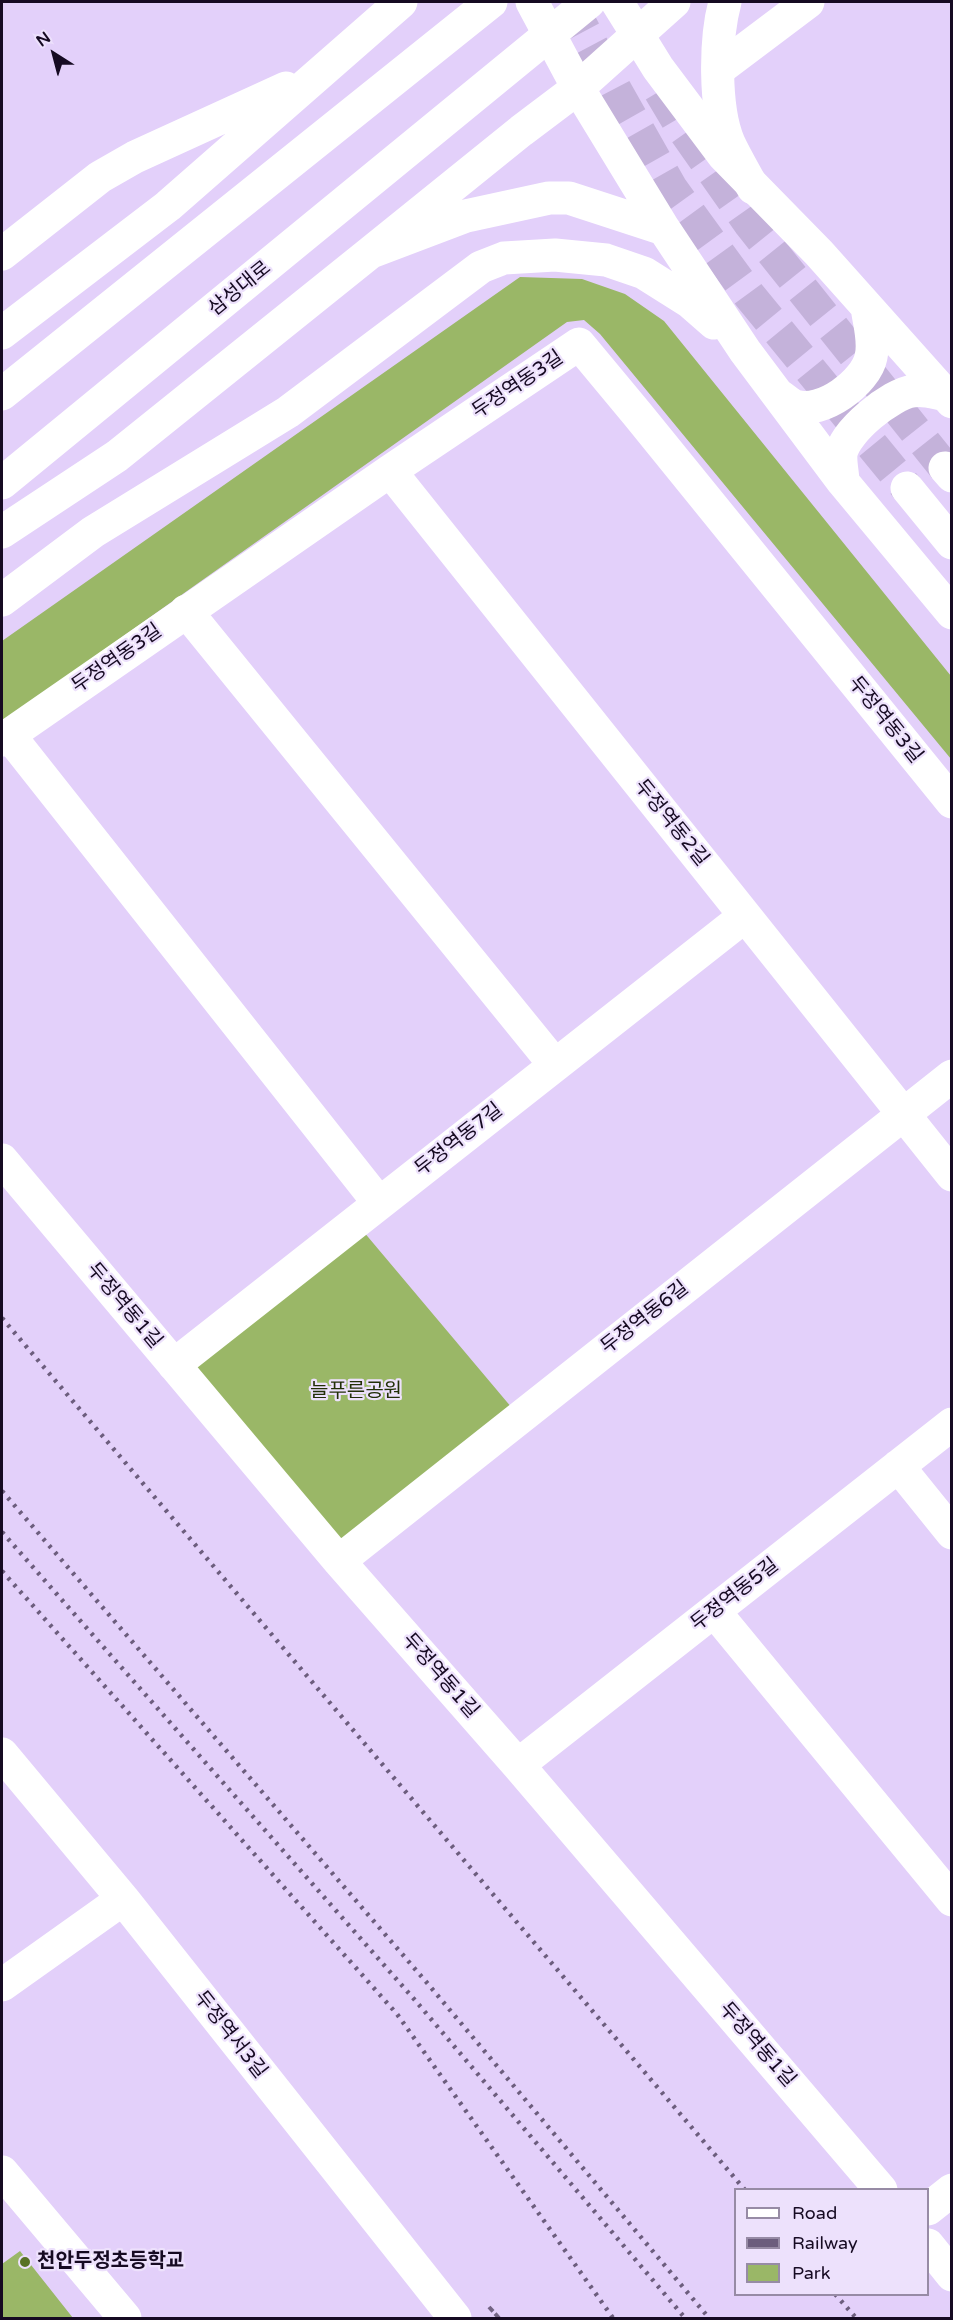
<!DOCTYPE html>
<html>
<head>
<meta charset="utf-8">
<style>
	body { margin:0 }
	#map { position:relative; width:953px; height:2320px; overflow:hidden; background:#e3d0fa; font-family:"Varela Round",sans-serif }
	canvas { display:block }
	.frame { position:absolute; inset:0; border:3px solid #160a22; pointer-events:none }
	.legend { position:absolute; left:734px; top:2188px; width:195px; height:108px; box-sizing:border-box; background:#ede1fc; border:2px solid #978ba5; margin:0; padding:8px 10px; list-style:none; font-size:18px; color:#160a22 }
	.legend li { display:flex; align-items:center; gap:12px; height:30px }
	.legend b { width:30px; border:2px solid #978ba5 }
	.north { position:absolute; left:24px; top:24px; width:60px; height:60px; -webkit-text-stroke:4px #ede1fc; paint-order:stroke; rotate:324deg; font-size:16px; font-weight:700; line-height:24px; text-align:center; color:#160a22 }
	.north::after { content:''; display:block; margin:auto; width:21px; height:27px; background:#160a22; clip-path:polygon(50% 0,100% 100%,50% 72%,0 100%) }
</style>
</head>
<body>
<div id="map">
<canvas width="953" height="2320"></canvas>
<div class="frame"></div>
<ul class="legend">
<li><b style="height:8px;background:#fff"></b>Road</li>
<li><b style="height:8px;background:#6c5d7d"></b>Railway</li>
<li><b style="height:16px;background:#9ab767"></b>Park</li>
</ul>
<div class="north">N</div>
</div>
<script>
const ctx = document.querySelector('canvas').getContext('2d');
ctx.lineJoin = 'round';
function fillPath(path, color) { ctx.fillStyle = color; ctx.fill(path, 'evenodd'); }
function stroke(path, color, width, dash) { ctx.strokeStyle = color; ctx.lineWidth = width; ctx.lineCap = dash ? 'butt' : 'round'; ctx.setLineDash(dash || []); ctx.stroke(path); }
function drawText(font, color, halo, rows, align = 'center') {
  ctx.font = font + ' "Varela Round","Noto Sans KR",sans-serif'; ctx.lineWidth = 4.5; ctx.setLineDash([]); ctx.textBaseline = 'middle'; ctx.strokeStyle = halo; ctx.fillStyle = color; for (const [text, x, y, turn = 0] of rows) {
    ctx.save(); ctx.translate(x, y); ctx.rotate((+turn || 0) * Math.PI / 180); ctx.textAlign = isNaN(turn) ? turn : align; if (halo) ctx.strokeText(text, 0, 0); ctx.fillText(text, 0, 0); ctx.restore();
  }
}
const green = new Path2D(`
	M 520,277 L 582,279 L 625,294 L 664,321 L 951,676 L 951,759 L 600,334 L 584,320 L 567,322 L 2,722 L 2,641 Z
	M 363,1231 L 512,1408 L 341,1544 L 191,1365 Z
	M 20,2251 L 73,2318 L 2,2318 L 2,2264 Z`);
const secondaryTunnel = new Path2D(`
	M 569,2 L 616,91 L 671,188 L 749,295 L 907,488
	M 660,91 L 679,123 L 750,224 L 945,468`);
const path = new Path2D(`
	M 489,2307 L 499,2318`);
const street = new Path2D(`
	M 719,69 L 808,2
	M 390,471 L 952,1175
	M 186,611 L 555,1065
	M 9,735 L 379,1203
	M 2,740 L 390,471 L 579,344 L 638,415 L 952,802
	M 2,1160 L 339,1561 L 518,1765 L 881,2190
	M 174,1365 L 745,916
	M 898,1466 L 952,1533
	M 339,1561 L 952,1076
	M 714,1611 L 952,1900
	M 2,1754 L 123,1899 L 455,2318
	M 518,1765 L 952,1424
	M 2,1985 L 123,1899
	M 2,2172 L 125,2318
	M 928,2209 L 952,2190
	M 928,2245 L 952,2275`);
const secondary = new Path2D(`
	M 637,34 L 658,68 L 724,156 L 819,253 L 952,402
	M 371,252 L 521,131 L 578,88 L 664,229 L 745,351 L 843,482 L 952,613
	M 2,254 L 100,177 L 135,157 L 286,88
	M 2,333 L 168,206 L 401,2
	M 780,396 C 784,399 790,404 795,406 C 822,415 866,382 871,357 C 875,341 869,323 867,307
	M 945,468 L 952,476
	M 843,482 C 843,474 840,463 841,454 C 845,431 891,394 913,391 C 924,389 935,393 946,395
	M 907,488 L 952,543
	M 2,532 L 117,456 L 371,252 L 466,216 L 549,198 L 569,198 L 664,229
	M 2,600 L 93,532 L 288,412 L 481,267 L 504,258 L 555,255 L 606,260 L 644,273 L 690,302 L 714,323`);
const primary = new Path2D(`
	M 532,2 L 578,88
	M 617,2 L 637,34`);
const highway = new Path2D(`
	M 725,2 C 715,38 714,108 729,143 C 736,158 745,173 753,188
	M 578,88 L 674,2
	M 2,394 L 491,2
	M 2,483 L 589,2`);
const rail = new Path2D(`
	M 2,1318 L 745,2190
	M 2,1491 L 428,1984 L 709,2318
	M 2,1532 L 414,1999 L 685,2318
	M 2,1571 L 397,2014 L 613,2318
	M 835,2294 L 856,2318`);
const markers = [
	[25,2262,6,"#597225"]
];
const streetNames = [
	["삼성대로",240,289,-39],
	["두정역동3길",518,385,-34],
	["두정역동3길",117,659,-35],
	["두정역동3길",885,720,51],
	["두정역동2길",671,823,51],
	["두정역동7길",459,1140,-38],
	["두정역동1길",124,1306,50],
	["두정역동6길",645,1318,-38],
	["두정역동5길",735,1595,-38],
	["두정역동1길",440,1676,49],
	["두정역서3길",230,2035,52],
	["두정역동1길",757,2045,49]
];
const parkNames = [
	["늘푸른공원",356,1392]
];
const poiNames = [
	["천안두정초등학교",37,2262]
];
fillPath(green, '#9ab767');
stroke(secondaryTunnel, '#c4b2da', 33, [33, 16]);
stroke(path, '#726383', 4, [6, 3]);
stroke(street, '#fff', 33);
stroke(secondary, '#fff', 33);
stroke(primary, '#fff', 33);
stroke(highway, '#fff', 33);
stroke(rail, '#6c5d7d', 4.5, [3, 6]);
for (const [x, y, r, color] of markers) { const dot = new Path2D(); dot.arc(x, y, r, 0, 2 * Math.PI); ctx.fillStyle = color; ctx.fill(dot); stroke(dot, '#ede1fc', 2); }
drawText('20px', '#160a22', '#ede1fc', streetNames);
drawText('20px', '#222f07', '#ede1fc', parkNames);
drawText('bold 20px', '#160a22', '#ede1fc', poiNames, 'left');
</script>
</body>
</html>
